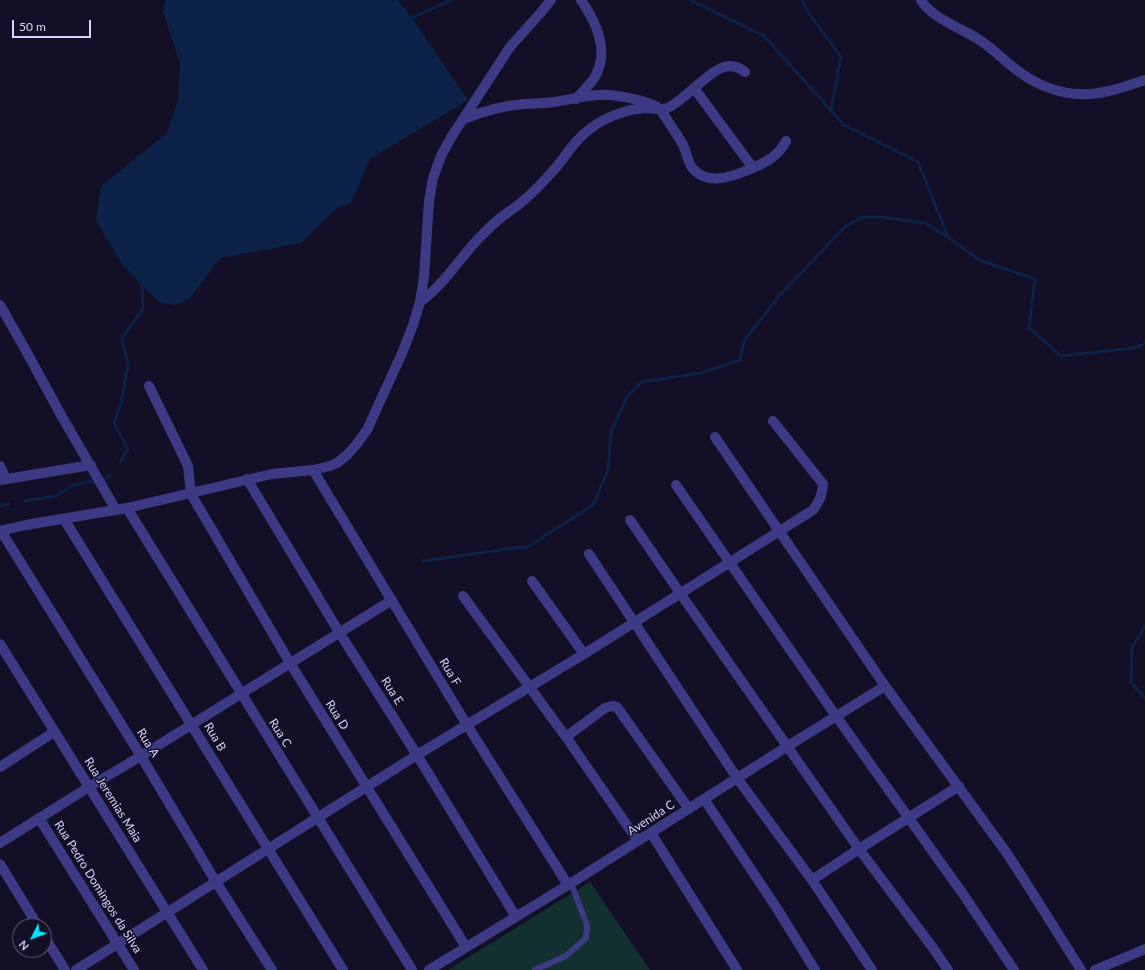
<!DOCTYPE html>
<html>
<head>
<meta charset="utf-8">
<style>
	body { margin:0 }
	#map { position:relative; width:1145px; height:970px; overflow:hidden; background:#130f26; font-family:Lato,sans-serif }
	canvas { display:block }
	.north { position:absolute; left:12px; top:918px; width:40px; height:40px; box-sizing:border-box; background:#130f26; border:1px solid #625e7d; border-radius:50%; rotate:228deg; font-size:11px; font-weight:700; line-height:16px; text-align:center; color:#d9d4ff }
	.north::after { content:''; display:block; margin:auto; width:14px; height:18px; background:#00e5ff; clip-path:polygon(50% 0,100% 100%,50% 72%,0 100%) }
	.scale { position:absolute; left:12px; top:20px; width:79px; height:18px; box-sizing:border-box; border:2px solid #d9d4ff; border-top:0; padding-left:5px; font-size:12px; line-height:14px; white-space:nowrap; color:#d9d4ff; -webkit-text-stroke:3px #130f26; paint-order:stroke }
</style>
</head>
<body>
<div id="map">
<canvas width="1145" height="970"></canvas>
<div class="north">N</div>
<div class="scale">50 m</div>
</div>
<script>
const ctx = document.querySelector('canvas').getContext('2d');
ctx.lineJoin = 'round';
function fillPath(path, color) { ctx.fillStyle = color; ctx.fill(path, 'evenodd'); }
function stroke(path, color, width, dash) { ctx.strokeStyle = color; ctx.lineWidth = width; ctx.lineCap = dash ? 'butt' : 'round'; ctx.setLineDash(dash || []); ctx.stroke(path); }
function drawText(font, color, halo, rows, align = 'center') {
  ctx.font = font + ' Lato,sans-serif'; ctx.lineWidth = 3; ctx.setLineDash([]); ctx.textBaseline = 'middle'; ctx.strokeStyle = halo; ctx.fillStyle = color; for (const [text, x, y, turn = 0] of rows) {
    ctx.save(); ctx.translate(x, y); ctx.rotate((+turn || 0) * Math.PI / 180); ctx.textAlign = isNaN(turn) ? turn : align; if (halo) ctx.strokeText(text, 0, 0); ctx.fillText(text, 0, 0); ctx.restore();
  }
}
const green = new Path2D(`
	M 590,882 L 650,970 L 448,970 Z`);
const water = new Path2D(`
	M 165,0 L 398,0 L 412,18 L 468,100 L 370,159 L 351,203 L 337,208 L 301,243 L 220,258 L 191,297 L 176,305 L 158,302 L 122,264 L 96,221 L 101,186 L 167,133 L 178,100 L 180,63 L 163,12 Z`);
const stream = new Path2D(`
	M 690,0 L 764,36 L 844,125 L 918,162 L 948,237 L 979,260 L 1035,279 L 1029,328 L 1061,356 L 1134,348 L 1145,343
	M 802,0 L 810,15 L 841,57 L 831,110
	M 410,19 L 451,0
	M 120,462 L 128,449 L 114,423 L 121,403 L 128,365 L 122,338 L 143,309 L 142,281
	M 25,501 L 56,496 L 71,486 L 87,482 L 102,481 L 110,475
	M 0,506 L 9,504
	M 422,561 L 529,546 L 593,505 L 608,470 L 611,432 L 627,397 L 641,382 L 701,373 L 740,360 L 744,341 L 779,296 L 846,226 L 863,217 L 882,217 L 925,223 L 948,237
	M 1145,626 L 1132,647 L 1131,682 L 1145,698`);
const lane = new Path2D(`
	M 535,970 L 566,956 L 586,938 L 587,925 L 571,883`);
const street = new Path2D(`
	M 921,0 C 929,16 962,29 978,39 C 993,48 1004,61 1018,71 C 1038,86 1064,96 1089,94 C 1108,93 1127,86 1145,80
	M 694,88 C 709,76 726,56 745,72
	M 576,99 C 583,91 592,83 596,75 C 609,49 596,22 581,0
	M 464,119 C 483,111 503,106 523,104 C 533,103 543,104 553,102 C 568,100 583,96 599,95 C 612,94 625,97 638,100 C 645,102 654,104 660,109 C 667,120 675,131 682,143 C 686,150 687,159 691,166 C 705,186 729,178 748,170 C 763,164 778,157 786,141
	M 420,302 C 445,284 460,257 482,235 C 490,227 498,219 507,213 C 513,209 519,205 524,200 C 534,192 543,182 552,172 C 565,158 574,140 590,129 C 605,117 627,109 646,108 C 653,108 660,111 667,108 C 676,105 687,94 694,88 L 753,168
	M 0,305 L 25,349 L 61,415 L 116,510
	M 149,386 L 188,466 L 191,494 L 290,663 L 466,947
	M 715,437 L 885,686 L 1006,852 C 1032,891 1056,931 1081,970
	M 0,466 L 6,479
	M 313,470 L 467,725 L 568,885
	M 247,479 L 339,632 L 417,755 L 516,917
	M 0,480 L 91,465
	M 676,485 L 836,716 L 963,894 L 1014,970
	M 127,508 L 412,970
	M 64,519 L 343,970
	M 630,520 L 680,593 L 859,849 L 933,948 L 948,970
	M 0,531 L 26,525 L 127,508 L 272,474 L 313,470 L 330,466 L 337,463 L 347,455 L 356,445 L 367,430 L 403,351 L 413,325 L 420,302 L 424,277 L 429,201 L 433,178 L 441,156 L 452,136 L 510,47 L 543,10 L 551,0
	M 1,531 L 141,756 L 216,882 L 272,970
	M 589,554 L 737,778 L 812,880 L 872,970
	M 532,581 L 584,654
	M 463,596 L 566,737 L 638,841
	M 0,644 L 203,970
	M 566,737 L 605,708 L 612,706 L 617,707 L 689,809
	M 0,767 L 54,732
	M 704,799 L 776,907 L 815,970
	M 39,818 L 134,970
	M 651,833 L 737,970
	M 0,843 L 89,787 L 141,756 L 392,600
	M 0,864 L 38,926
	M 812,880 L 859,849 L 959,786
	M 44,936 L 65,970
	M 76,970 L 417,755 L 584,654 L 813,510 C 820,501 822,495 823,484 L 773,421
	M 429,970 L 568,885 L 788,746 L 885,686
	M 1095,970 L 1145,949`);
const streetNames = [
	["Rua F",450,672,59],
	["Rua E",392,691,58],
	["Rua D",337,715,58],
	["Rua C",280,733,58],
	["Rua B",215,737,59],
	["Rua A",148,743,58],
	["Rua Jeremias Maia",113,800,58],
	["Avenida C",651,818,-33],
	["Rua Pedro Domingos da Silva",98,887,58]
];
fillPath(green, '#12302f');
fillPath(water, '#0c2248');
stroke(stream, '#0c2248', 3);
stroke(lane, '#3d3a85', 6);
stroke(street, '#3d3a85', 10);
drawText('12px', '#d9d4ff', '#130f26', streetNames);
</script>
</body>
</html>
